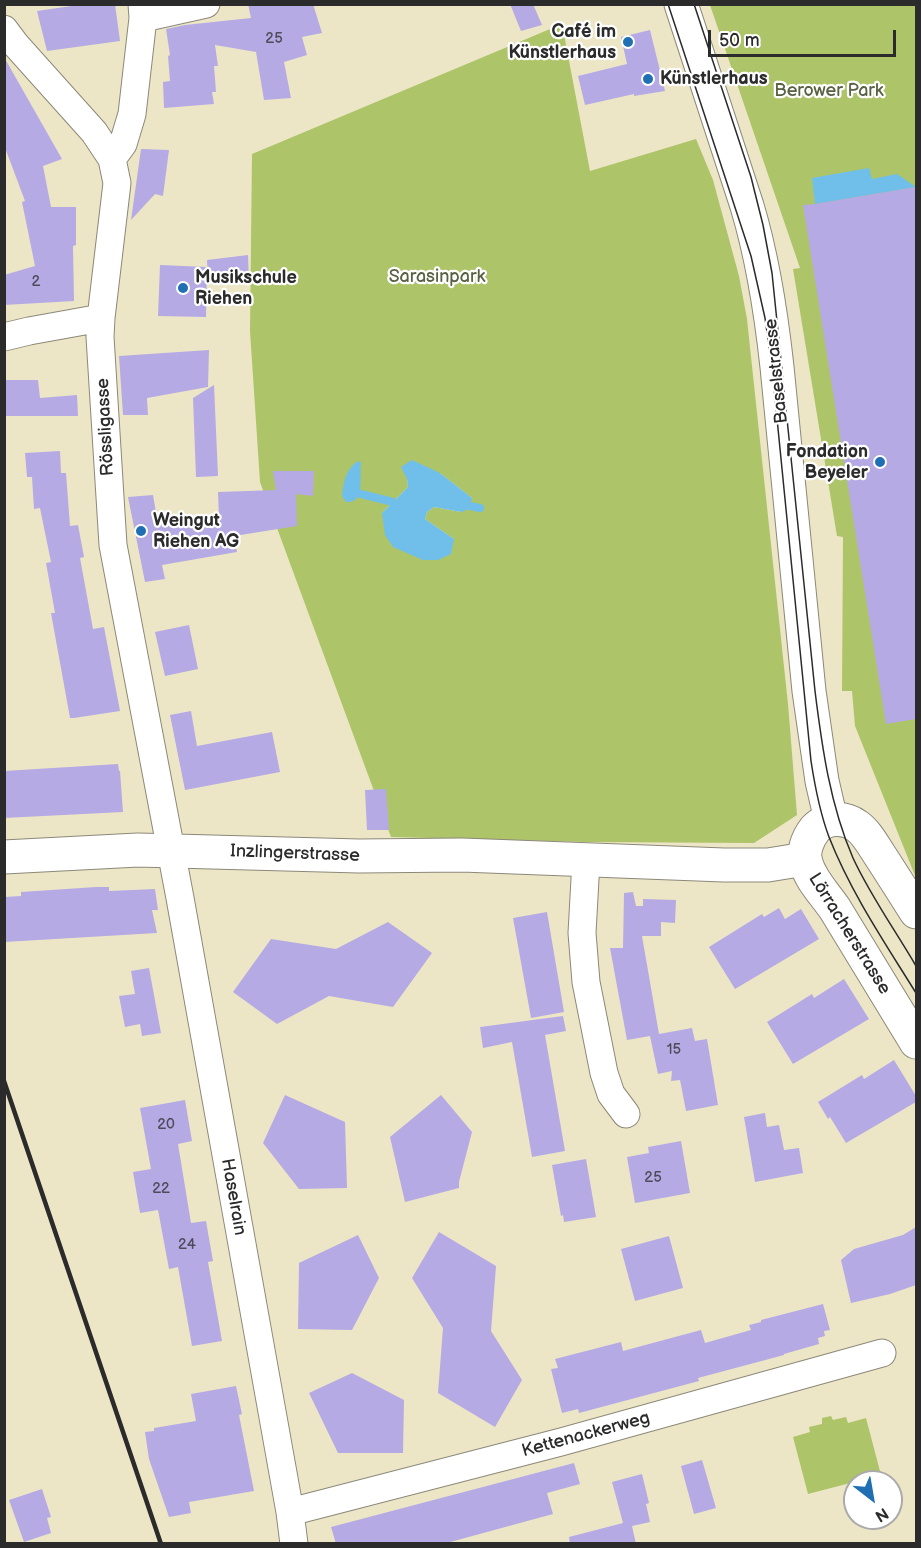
<!DOCTYPE html>
<html>
<head>
<meta charset="utf-8">
<style>
	body { margin:0 }
	#map { position:relative; width:921px; height:1548px; overflow:hidden; background:#ece6c7; font-family:"Balsamiq Sans",sans-serif }
	canvas { display:block }
	.frame { position:absolute; inset:0; border:6px solid #2b2b2b; pointer-events:none }
	.north { position:absolute; left:843px; top:1470px; width:60px; height:60px; box-sizing:border-box; background:#fff; border:2px solid #aaa; border-radius:50%; rotate:149deg; font-size:16px; font-weight:700; line-height:24px; text-align:center; color:#2b2b2b }
	.north::after { content:''; display:block; margin:auto; width:21px; height:27px; background:#1f6fb2; clip-path:polygon(50% 0,100% 100%,50% 72%,0 100%) }
	.scale { position:absolute; left:708px; top:30px; width:188px; height:27px; box-sizing:border-box; border:3px solid #2b2b2b; border-top:0; padding-left:8px; font-size:18px; line-height:21px; white-space:nowrap; color:#2b2b2b; -webkit-text-stroke:4px #fff; paint-order:stroke }
</style>
</head>
<body>
<div id="map">
<canvas width="921" height="1548"></canvas>
<div class="frame"></div>
<div class="north">N</div>
<div class="scale">50 m</div>
</div>
<script>
const ctx = document.querySelector('canvas').getContext('2d');
ctx.lineJoin = 'round';
function fillPath(path, color) { ctx.fillStyle = color; ctx.fill(path, 'evenodd'); }
function stroke(path, color, width, dash) { ctx.strokeStyle = color; ctx.lineWidth = width; ctx.lineCap = dash ? 'butt' : 'round'; ctx.setLineDash(dash || []); ctx.stroke(path); }
function drawText(font, color, halo, rows, align = 'center') {
  ctx.font = font + ' "Balsamiq Sans",sans-serif'; ctx.lineWidth = 4.5; ctx.setLineDash([]); ctx.textBaseline = 'middle'; ctx.strokeStyle = halo; ctx.fillStyle = color; for (const [text, x, y, turn = 0] of rows) {
    ctx.save(); ctx.translate(x, y); ctx.rotate((+turn || 0) * Math.PI / 180); ctx.textAlign = isNaN(turn) ? turn : align; if (halo) ctx.strokeText(text, 0, 0); ctx.fillText(text, 0, 0); ctx.restore();
  }
}
const green = new Path2D(`
	M 710,5 L 916,5 L 916,878 L 855,726 L 852,691 L 842,691 L 843,537 L 837,536 L 793,269 L 800,268 Z
	M 562,24 L 590,171 L 696,139 L 713,180 L 739,276 L 747,319 L 788,704 L 797,815 L 754,843 L 587,842 L 391,837 L 260,482 L 250,331 L 252,154 ZM 440,473 L 472,498 L 461,512 L 434,507 L 427,512 L 425,519 L 454,539 L 382,513 L 408,487 L 407,479 Z
	M 831,1416 L 833,1420 L 846,1417 L 848,1423 L 866,1418 L 881,1475 L 808,1494 L 793,1437 L 810,1432 L 809,1427 L 822,1424 L 822,1418 Z`);
const water = new Path2D(`
	M 869,168 L 872,179 L 897,174 L 916,187 L 815,204 L 812,178 Z
	M 412,460 L 440,473 L 472,498 L 469,509 L 461,512 L 434,507 L 427,512 L 425,519 L 454,539 L 451,554 L 438,560 L 423,560 L 393,547 L 385,535 L 382,513 L 408,487 L 407,479 L 401,467 Z
	M 358,461 L 361,463 C 359,475 366,504 346,502 L 342,496 C 344,482 345,470 358,461 Z`);
const stream = new Path2D(`
	M 357,493 L 393,502
	M 470,506 L 480,508`);
const building = new Path2D(`
	M 85,4 L 115,4 L 120,41 L 47,51 L 37,11 Z
	M 248,4 L 313,4 L 322,33 L 302,37 L 307,55 L 284,62 L 291,98 L 264,100 L 256,52 L 215,45 L 218,66 L 214,66 L 216,92 L 212,92 L 214,104 L 164,108 L 163,82 L 170,81 L 168,56 L 170,55 L 166,29 L 185,25 L 251,18 Z
	M 510,4 L 533,4 L 542,25 L 521,31 Z
	M 650,30 L 665,91 L 634,96 L 634,94 L 585,105 L 578,76 L 627,64 L 621,37 Z
	M 4,57 L 62,159 L 43,166 L 51,207 L 76,207 L 76,245 L 73,246 L 74,301 L 4,305 L 4,275 L 35,266 L 22,202 L 25,201 L 4,145 Z
	M 141,149 L 169,150 L 163,196 L 155,194 L 131,220 Z
	M 916,187 L 916,719 L 886,724 L 803,205 L 815,204 Z
	M 248,255 L 249,282 L 208,281 L 207,260 Z
	M 160,265 L 207,267 L 206,317 L 158,316 Z
	M 209,350 L 208,387 L 147,398 L 148,415 L 123,415 L 119,356 Z
	M 5,380 L 38,380 L 40,398 L 77,395 L 78,416 L 4,416 L 4,400 L 6,400 Z
	M 214,385 L 218,476 L 196,477 L 193,398 Z
	M 60,451 L 61,473 L 66,473 L 70,526 L 78,525 L 84,557 L 80,558 L 93,629 L 104,627 L 120,711 L 74,718 L 70,718 L 51,613 L 55,613 L 46,563 L 51,562 L 40,508 L 34,509 L 32,477 L 27,477 L 25,453 Z
	M 273,471 L 314,471 L 313,496 L 296,494 L 297,526 L 234,536 L 237,552 L 162,565 L 165,579 L 145,582 L 128,497 L 153,495 L 158,524 L 219,518 L 218,492 L 276,490 Z
	M 189,625 L 198,669 L 165,676 L 155,632 Z
	M 191,711 L 197,746 L 272,732 L 280,772 L 185,790 L 170,715 Z
	M 118,764 L 119,771 L 120,771 L 123,812 L 4,818 L 4,771 Z
	M 386,789 L 389,830 L 367,830 L 365,790 Z
	M 96,887 L 109,887 L 109,891 L 155,889 L 158,910 L 152,910 L 157,933 L 4,942 L 4,897 L 21,896 L 21,892 Z
	M 633,892 L 636,906 L 643,906 L 643,899 L 676,900 L 675,923 L 661,922 L 661,936 L 642,936 L 659,1034 L 692,1028 L 695,1041 L 707,1039 L 718,1105 L 686,1111 L 680,1080 L 671,1081 L 672,1071 L 658,1074 L 650,1036 L 627,1040 L 610,948 L 623,948 L 624,893 Z
	M 779,908 L 785,919 L 801,909 L 819,939 L 735,989 L 709,947 L 762,914 L 764,917 Z
	M 547,912 L 564,1012 L 531,1018 L 513,918 Z
	M 388,922 L 432,953 L 393,1007 L 329,996 L 277,1024 L 233,992 L 271,939 L 336,949 Z
	M 149,968 L 161,1033 L 142,1036 L 140,1024 L 125,1027 L 119,996 L 135,994 L 131,971 Z
	M 844,979 L 869,1019 L 793,1064 L 767,1022 L 812,994 L 814,998 Z
	M 563,1016 L 566,1031 L 545,1035 L 565,1151 L 532,1157 L 512,1042 L 483,1048 L 480,1027 Z
	M 894,1060 L 916,1096 L 916,1102 L 846,1143 L 830,1117 L 828,1119 L 818,1102 L 862,1075 L 864,1079 Z
	M 285,1095 L 345,1122 L 347,1188 L 299,1189 L 263,1143 Z
	M 441,1095 L 472,1132 L 459,1182 L 459,1188 L 405,1202 L 390,1137 Z
	M 185,1100 L 192,1141 L 178,1144 L 191,1223 L 206,1221 L 213,1261 L 208,1262 L 222,1341 L 192,1346 L 178,1267 L 169,1269 L 158,1210 L 140,1213 L 133,1172 L 151,1169 L 140,1108 Z
	M 765,1113 L 767,1127 L 779,1125 L 784,1150 L 799,1148 L 803,1173 L 755,1182 L 744,1117 Z
	M 681,1141 L 690,1193 L 635,1203 L 627,1157 L 649,1153 L 648,1147 Z
	M 586,1159 L 596,1217 L 564,1222 L 563,1215 L 561,1216 L 552,1165 Z
	M 916,1227 L 916,1285 L 890,1294 L 851,1303 L 841,1260 L 854,1249 L 903,1235 Z
	M 439,1232 L 496,1266 L 491,1331 L 522,1380 L 495,1427 L 438,1393 L 443,1328 L 412,1278 Z
	M 358,1235 L 379,1278 L 352,1330 L 298,1329 L 299,1263 Z
	M 669,1236 L 683,1288 L 635,1301 L 621,1249 Z
	M 823,1304 L 830,1330 L 824,1331 L 825,1336 L 818,1338 L 819,1344 L 784,1354 L 784,1355 L 698,1378 L 699,1381 L 579,1413 L 578,1409 L 562,1413 L 551,1369 L 558,1368 L 555,1359 L 621,1342 L 623,1351 L 701,1330 L 705,1343 L 751,1330 L 749,1325 L 761,1322 L 761,1320 Z
	M 352,1373 L 404,1400 L 403,1453 L 338,1453 L 309,1393 Z
	M 236,1386 L 242,1414 L 239,1415 L 254,1491 L 189,1502 L 191,1513 L 169,1517 L 149,1459 L 145,1432 L 154,1431 L 154,1428 L 196,1421 L 191,1394 Z
	M 702,1460 L 716,1508 L 694,1514 L 681,1466 Z
	M 574,1463 L 580,1484 L 547,1493 L 553,1514 L 443,1544 L 336,1544 L 331,1527 Z
	M 642,1474 L 649,1503 L 646,1504 L 650,1522 L 632,1526 L 636,1544 L 570,1544 L 569,1537 L 623,1523 L 612,1482 Z
	M 42,1489 L 51,1517 L 47,1518 L 51,1533 L 24,1542 L 9,1500 Z`);
const minor = new Path2D(`
	M 143,18 L 206,4
	M 4,29 L 16,45 L 94,132 L 112,159 L 117,183 L 101,318 L 100,337 L 113,545 L 180,898 L 290,1512 L 294,1544
	M 112,159 L 123,144 L 132,114 L 143,18 L 142,4
	M 4,337 L 29,331 L 101,318
	M 586,861 L 582,933 L 586,982 L 604,1073 L 611,1094 L 626,1114
	M 290,1512 L 561,1442 L 882,1353`);
const tertiary = new Path2D(`
	M 4,857 L 138,850 L 359,856 L 462,855 L 724,865 L 768,865 L 805,859`);
const secondary = new Path2D(`
	M 681,4 L 747,206 C 763,259 771,312 777,367 L 809,691 L 822,781 L 831,820
	M 916,912 C 904,893 892,874 879,854 C 873,845 866,832 857,826 C 845,817 826,817 815,829 C 808,838 802,852 806,863 C 811,881 825,894 835,909 C 862,954 889,998 916,1042`);
const tram = new Path2D(`
	M 668,4 L 751,256 L 765,318 L 772,368 L 811,761 C 815,787 820,813 829,837 C 851,893 885,943 916,993
	M 694,4 L 751,177 L 763,225 L 772,273 L 815,691 C 822,747 830,805 853,858 C 870,895 895,930 916,966`);
const rail = new Path2D(`
	M 4,1081 L 161,1544`);
const markers = [
	[628,42,6,"#1f6fb2"],
	[648,79,6,"#1f6fb2"],
	[183,288,6,"#1f6fb2"],
	[880,462,6,"#1f6fb2"],
	[141,531,6,"#1f6fb2"]
];
const numberNames = [
	["25",274,39],
	["2",36,282],
	["15",674,1050],
	["20",166,1125],
	["25",653,1178],
	["22",161,1189],
	["24",187,1245]
];
const poiNames = [
	["Café im",616,32,"right"],
	["Künstlerhaus",616,53,"right"],
	["Künstlerhaus",660,79],
	["Musikschule",195,278],
	["Riehen",195,299],
	["Fondation",868,452,"right"],
	["Beyeler",868,473,"right"],
	["Weingut",153,521],
	["Riehen AG",153,542]
];
const parkNames = [
	["Berower Park",829,91],
	["Sarasinpark",437,277]
];
const streetNames = [
	["Baselstrasse",777,371,-96],
	["Rössligasse",106,427,-93],
	["Inzlingerstrasse",295,854,2],
	["Lörracherstrasse",849,934,58],
	["Haselrain",233,1197,80],
	["Kettenackerweg",586,1435,-15]
];
fillPath(green, '#adc469');
fillPath(water, '#70bfeb');
stroke(stream, '#70bfeb', 8);
fillPath(building, '#b5aae4');
stroke(minor, '#8c8879', 29);
stroke(tertiary, '#8c8879', 35);
stroke(secondary, '#8c8879', 35);
stroke(minor, '#fff', 27);
stroke(tertiary, '#fff', 33);
stroke(secondary, '#fff', 33);
stroke(tram, '#2b2b2b', 1.5);
stroke(rail, '#2b2b2b', 4.5);
for (const [x, y, r, color] of markers) { const dot = new Path2D(); dot.arc(x, y, r, 0, 2 * Math.PI); ctx.fillStyle = color; ctx.fill(dot); stroke(dot, '#fff', 2); }
drawText('15px', '#4e4b59', null, numberNames);
drawText('bold 18px', '#2b2b2b', '#fff', poiNames, 'left');
drawText('18px', '#586141', '#fff', parkNames);
drawText('18px', '#2b2b2b', '#fff', streetNames);
</script>
</body>
</html>
